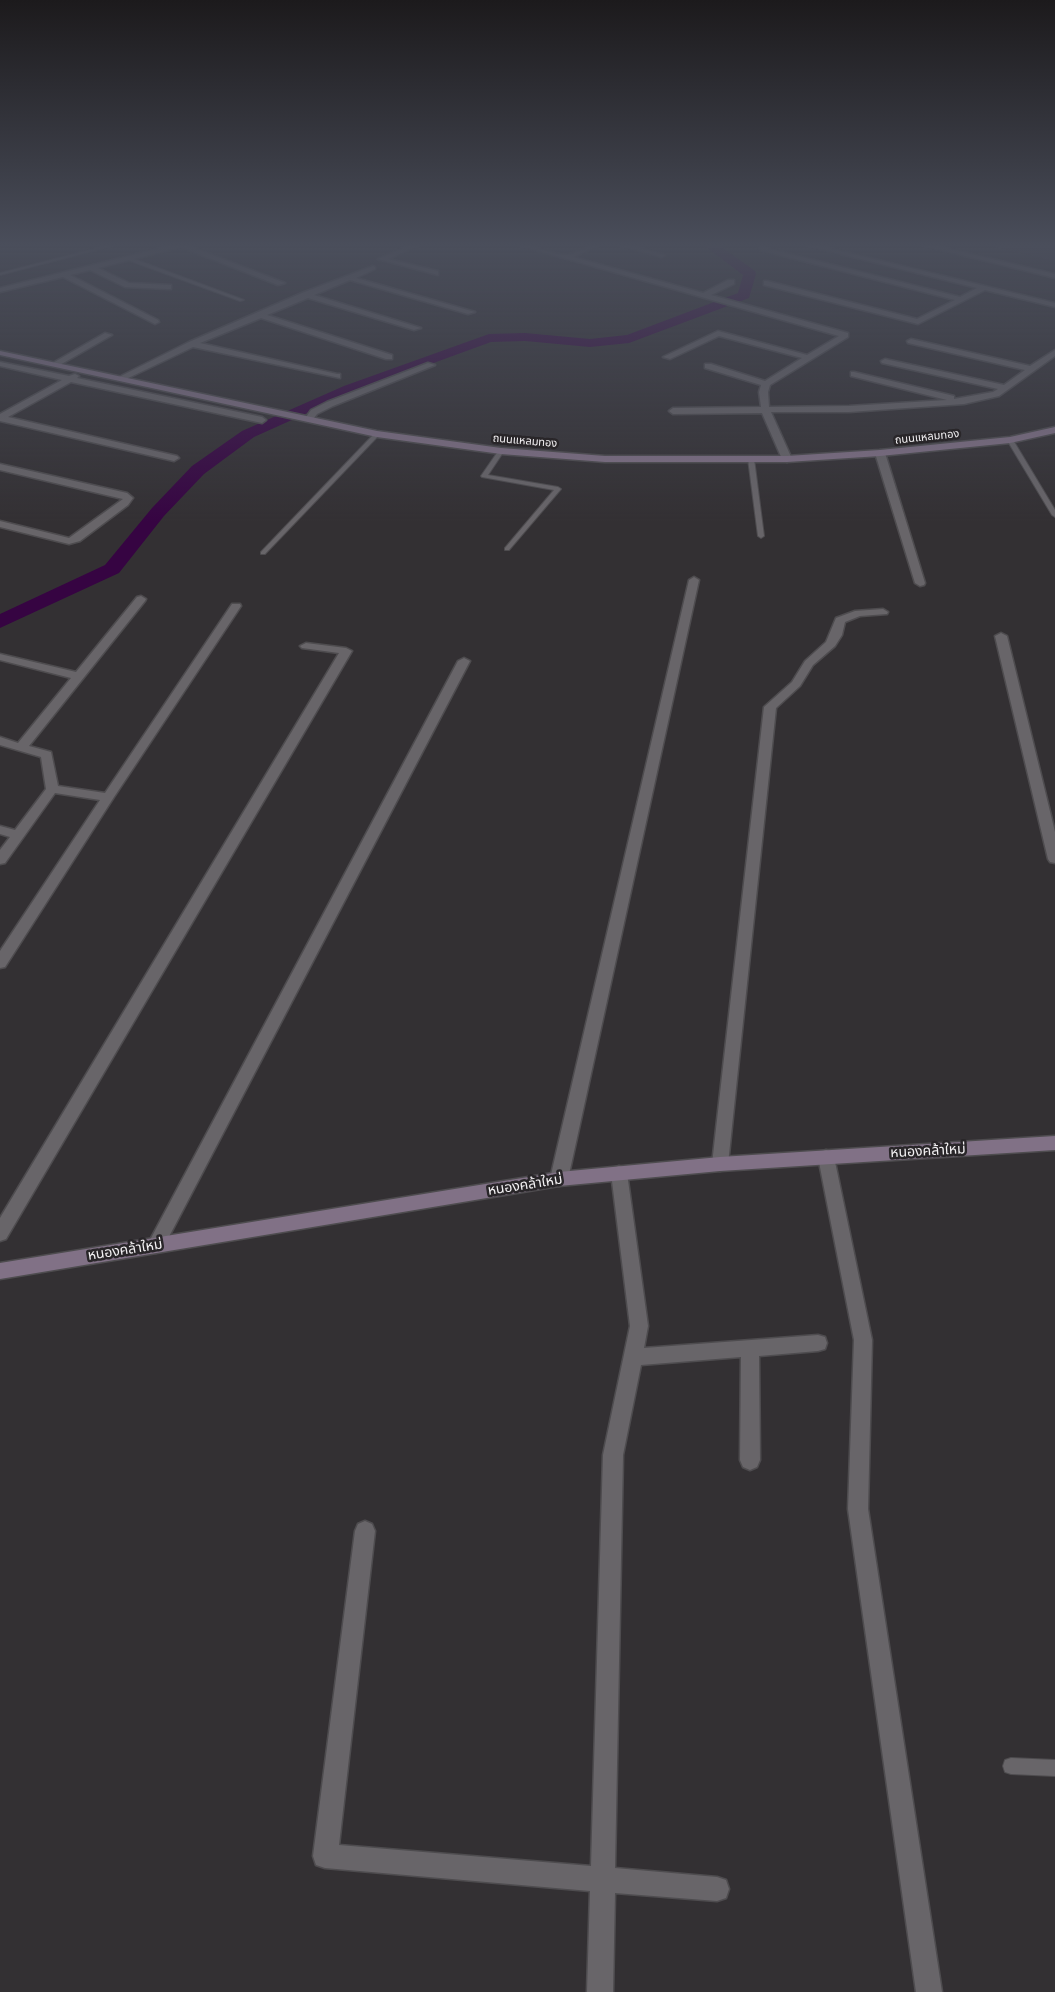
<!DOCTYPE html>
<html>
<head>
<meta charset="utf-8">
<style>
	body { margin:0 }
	canvas { display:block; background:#333033 }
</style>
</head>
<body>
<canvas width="1055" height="1992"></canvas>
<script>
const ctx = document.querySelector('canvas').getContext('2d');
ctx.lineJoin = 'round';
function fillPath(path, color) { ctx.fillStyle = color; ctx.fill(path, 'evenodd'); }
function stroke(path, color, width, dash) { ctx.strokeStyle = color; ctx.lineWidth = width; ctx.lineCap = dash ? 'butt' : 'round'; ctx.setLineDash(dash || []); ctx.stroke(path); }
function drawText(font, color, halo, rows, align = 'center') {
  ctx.font = font + ' Mulish,"Noto Sans Thai",sans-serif'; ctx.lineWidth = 5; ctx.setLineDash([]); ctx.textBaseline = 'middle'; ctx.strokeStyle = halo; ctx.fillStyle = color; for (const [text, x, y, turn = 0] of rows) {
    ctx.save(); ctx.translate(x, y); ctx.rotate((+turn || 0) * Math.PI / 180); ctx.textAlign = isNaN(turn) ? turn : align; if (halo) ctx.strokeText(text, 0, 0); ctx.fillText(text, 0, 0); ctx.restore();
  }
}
const built = new Path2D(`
	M 979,243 L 1055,243 L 1055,261 Z`);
const canal = new Path2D(`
	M 701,243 L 716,243 L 755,271 L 756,274 L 749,298 L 629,343 L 590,347 L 525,341 L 491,342 L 354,392 L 254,437 L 204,474 L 164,516 L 119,573 L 0,628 L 0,614 L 105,565 L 152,508 L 192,466 L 242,431 L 344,386 L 489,334 L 525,333 L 590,339 L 627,335 L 738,293 L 743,275 Z`);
const lane = new Path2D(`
	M 117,243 L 124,243 L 0,275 L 0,273 Z
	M 125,257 L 129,257 L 244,300 L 240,301 L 125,259 Z
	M 375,433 L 380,434 L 265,554 L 261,554 L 261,552 Z
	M 1010,438 L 1013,440 L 1055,510 L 1055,517 L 1052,515 L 1007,440 Z
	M 501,449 L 504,451 L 488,475 L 558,487 L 561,489 L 509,550 L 505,550 L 505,548 L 554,490 L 482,477 L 481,476 L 499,450 Z
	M 751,457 L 754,459 L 764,536 L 761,538 L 758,536 L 748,459 Z
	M 1011,1758 L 1055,1760 L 1055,1776 L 1011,1774 L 1005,1772 L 1003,1766 L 1005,1760 Z`);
const street = new Path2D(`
	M 181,243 L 194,243 L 189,246 L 285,283 L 278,285 L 181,247 L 98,268 L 129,283 L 171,285 L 171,289 L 168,289 L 125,287 L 90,270 L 70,275 L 158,320 L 159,322 L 155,324 L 63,277 L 0,292 L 0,288 Z
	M 415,243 L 424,243 L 388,259 L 438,271 L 438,275 L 378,259 Z
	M 511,243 C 529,243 546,253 564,255 C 575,256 590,243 604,243 L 573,257 L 703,293 L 728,280 L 734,280 L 734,284 L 711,295 L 848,333 L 848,337 L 770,385 L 768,392 L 769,407 L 849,406 L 947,400 L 851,376 L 851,372 L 854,372 L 954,396 L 954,399 L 993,392 L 998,389 L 882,363 L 881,361 L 885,359 L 1004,385 L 1025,370 L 908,343 L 907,341 L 911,339 L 1030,366 L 1055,350 L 1055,356 L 999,396 L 964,404 L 849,412 L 771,412 L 792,459 L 787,462 L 782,459 L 762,413 L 673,414 L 669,411 L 673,408 L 761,407 L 759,392 L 761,385 L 705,368 L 705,364 L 711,364 L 765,381 L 802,358 L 719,336 L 670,359 L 663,357 L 718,331 L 807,355 L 839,336 Z
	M 611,243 L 622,243 L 665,255 L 662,257 Z
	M 797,243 L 808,243 L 1055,303 L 1055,307 L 985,290 L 918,324 L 764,285 L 764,281 L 767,281 L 917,319 L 955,300 L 760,250 L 759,249 L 762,247 L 960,297 L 977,288 Z
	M 913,243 L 925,243 L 1055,274 L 1055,278 Z
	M 373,266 L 375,267 L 375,269 L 356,278 L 475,312 L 468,314 L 350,280 L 314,295 L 421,328 L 414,330 L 308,298 L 267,315 L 392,355 L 392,359 L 386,359 L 261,318 L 200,343 L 337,374 L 340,374 L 340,378 L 193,347 L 124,380 L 117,378 L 189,342 L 302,293 Z
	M 105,333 L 112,335 L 58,366 L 51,364 Z
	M 0,362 L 69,376 L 75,374 L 79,376 L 77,378 L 262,417 L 266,420 L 262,423 L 71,382 L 8,417 L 177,456 L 179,458 L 174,461 L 0,421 L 0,414 L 62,380 L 0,366 Z
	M 428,363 L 435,365 L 333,406 L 317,414 L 311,422 L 304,420 L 311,410 L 327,402 Z
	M 880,450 L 885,453 L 925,583 L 924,585 L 920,586 L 915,583 L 875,453 Z
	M 0,464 L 127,493 L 133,498 L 128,505 L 80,541 L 69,544 L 0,527 L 0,521 L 69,538 L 123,499 L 0,470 Z
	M 694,577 L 699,580 L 568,1179 L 565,1184 L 559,1186 L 553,1184 L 550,1179 L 689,580 Z
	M 141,596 L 146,599 L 145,601 L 29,746 L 51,752 L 58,786 L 105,793 L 232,604 L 240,604 L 241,606 L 114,797 L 5,967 L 0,968 L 0,951 L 100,800 L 55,793 L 5,863 L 0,864 L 0,850 L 10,837 L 0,834 L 0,826 L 15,830 L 46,789 L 41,757 L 0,745 L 0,737 L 18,743 L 71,678 L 0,660 L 0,654 L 76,672 L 137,597 Z
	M 883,609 L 888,612 L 887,614 L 860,616 L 845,622 L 842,635 L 835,646 L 813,665 L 800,686 L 776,708 L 728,1164 L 726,1169 L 720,1171 L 714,1169 L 712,1164 L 764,707 L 792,682 L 805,661 L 826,642 L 836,618 L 855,611 Z
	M 1001,633 L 1007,636 L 1055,832 L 1055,863 L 1050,862 L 1048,859 L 995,636 Z
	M 306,643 L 346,648 L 352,651 L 6,1239 L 0,1241 L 0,1218 L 339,653 L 302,648 L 300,646 Z
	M 464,658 L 470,661 L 162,1250 L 156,1253 L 150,1250 L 147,1245 L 150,1240 L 458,661 Z
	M 826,1150 L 832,1152 L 834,1157 L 872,1340 L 868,1509 L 942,1992 L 916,1992 L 848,1509 L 854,1340 L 818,1157 L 820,1152 Z
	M 619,1166 L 625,1168 L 627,1173 L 648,1326 L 644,1348 L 818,1335 L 825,1337 L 827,1343 L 825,1349 L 818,1351 L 759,1356 L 760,1460 L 757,1467 L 750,1470 L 743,1467 L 740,1460 L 741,1357 L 641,1365 L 623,1455 L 615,1868 L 717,1877 L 726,1880 L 729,1889 L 726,1898 L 717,1901 L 615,1893 L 613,1992 L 587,1992 L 590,1891 L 325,1868 L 316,1865 L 313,1856 L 355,1531 L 358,1524 L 365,1521 L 372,1524 L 375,1531 L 339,1845 L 591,1866 L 603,1455 L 630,1326 L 611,1173 L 613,1168 Z`);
const secondary = new Path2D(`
	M 0,351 L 377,431 L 501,448 L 605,456 L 787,456 L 880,450 L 1010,437 L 1055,427 L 1055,433 L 1010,443 L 880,456 L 787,462 L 605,462 L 501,454 L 377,437 L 0,355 Z
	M 1055,1136 L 1055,1150 L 720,1171 L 559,1186 L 0,1279 L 0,1263 L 559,1172 L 720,1157 Z`);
const farStreetnames = [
	["ถนนแหลมทอง",927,437,-6],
	["ถนนแหลมทอง",525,441,5]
];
const streetNames = [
	["หนองคล้าใหม่",928,1151,-3],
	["หนองคล้าใหม่",525,1185,-9],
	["หนองคล้าใหม่",125,1250,-9]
];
fillPath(built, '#3c353e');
fillPath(canal, '#360442');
stroke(lane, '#4e4c4f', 2);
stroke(street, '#4e4c4f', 3);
stroke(secondary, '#4e4c4f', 3);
fillPath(lane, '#686569');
fillPath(street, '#686569');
fillPath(secondary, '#817186');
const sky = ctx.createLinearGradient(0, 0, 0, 522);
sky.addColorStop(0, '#1c1a1c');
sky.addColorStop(0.47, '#4a4e5b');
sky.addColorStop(1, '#4a4e5b00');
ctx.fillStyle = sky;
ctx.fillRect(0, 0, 1055, 522);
drawText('11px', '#f3f1f3', '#292629', farStreetnames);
drawText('14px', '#f3f1f3', '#292629', streetNames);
</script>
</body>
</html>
